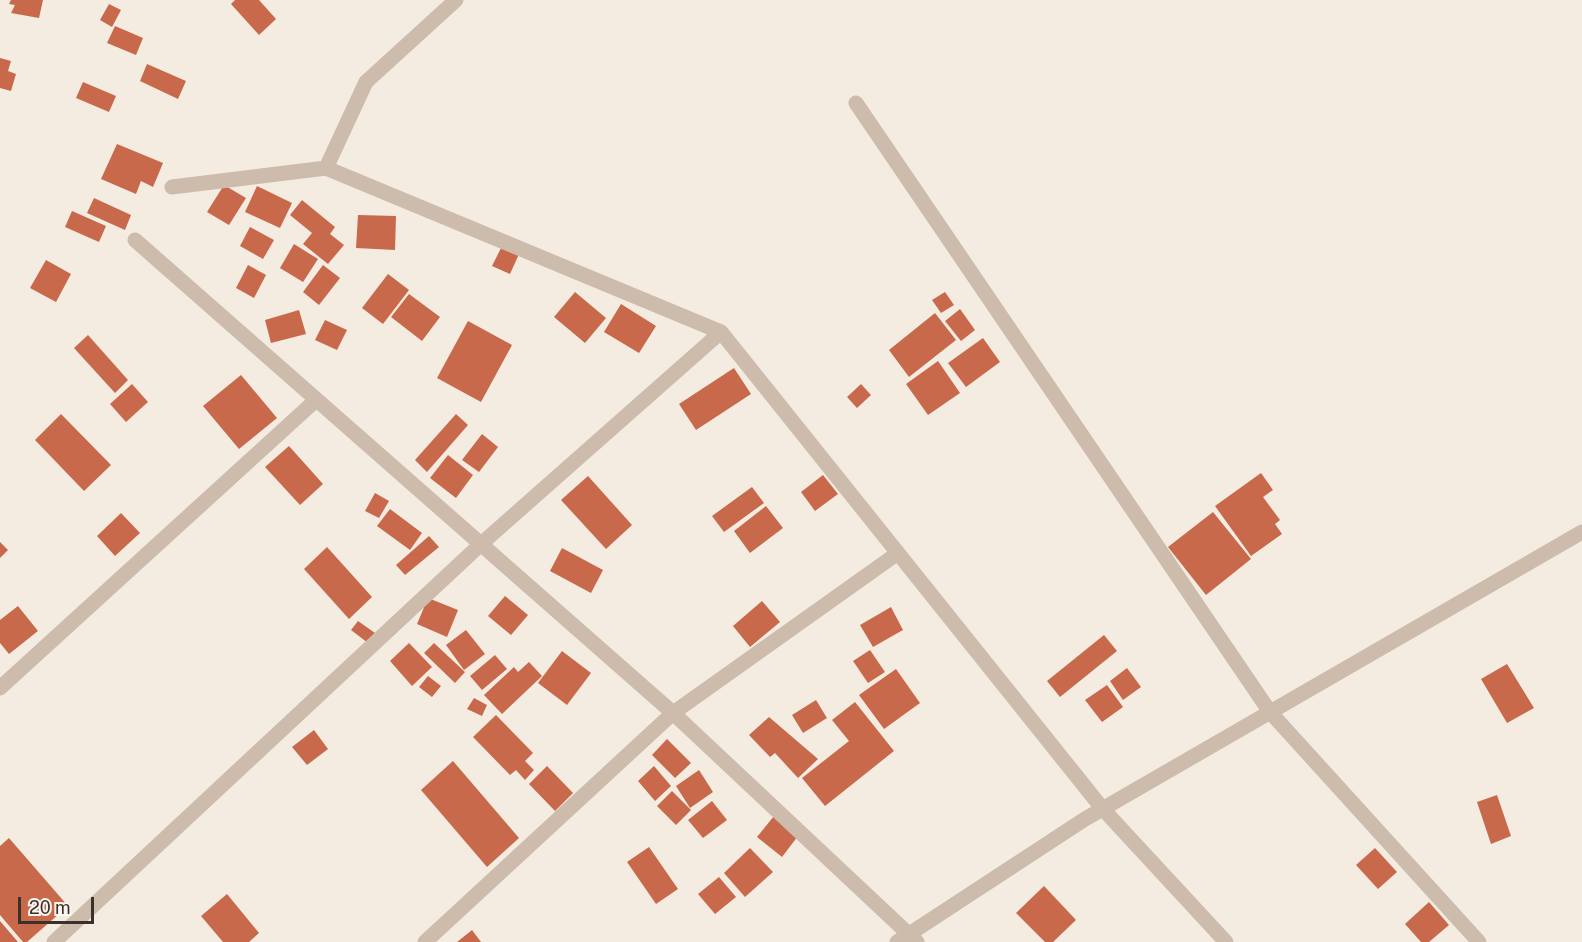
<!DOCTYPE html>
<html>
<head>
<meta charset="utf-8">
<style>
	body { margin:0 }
	#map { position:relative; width:1582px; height:942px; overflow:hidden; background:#f4ebe1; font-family:"Public Sans",sans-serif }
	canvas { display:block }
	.scale { position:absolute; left:18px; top:897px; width:76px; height:27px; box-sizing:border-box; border:3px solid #3b302b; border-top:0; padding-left:8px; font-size:18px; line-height:21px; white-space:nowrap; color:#3b302b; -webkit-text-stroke:4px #fbf5ee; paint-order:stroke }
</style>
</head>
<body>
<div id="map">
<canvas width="1582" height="942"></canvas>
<div class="scale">20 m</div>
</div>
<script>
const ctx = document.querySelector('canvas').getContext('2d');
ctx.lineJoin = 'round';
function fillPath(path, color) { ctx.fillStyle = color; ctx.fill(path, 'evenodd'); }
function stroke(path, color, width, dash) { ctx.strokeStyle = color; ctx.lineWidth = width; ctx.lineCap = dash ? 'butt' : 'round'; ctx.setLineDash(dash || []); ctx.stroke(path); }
const building = new Path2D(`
	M 11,0 L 43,0 L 39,18 L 11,13 L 15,5 L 9,4 Z
	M 235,0 L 259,0 L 276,19 L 259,35 L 231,4 Z
	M 109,4 L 121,10 L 112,27 L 100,20 Z
	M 115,26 L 143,38 L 136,55 L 107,43 Z
	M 0,58 L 11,61 L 8,71 L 16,74 L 11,91 L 0,88 Z
	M 147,64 L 186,81 L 178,99 L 140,81 Z
	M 83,82 L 116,96 L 109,112 L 76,98 Z
	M 117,144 L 163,163 L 153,187 L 141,181 L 136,194 L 101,179 Z
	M 224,185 L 246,198 L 229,225 L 207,212 Z
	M 257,186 L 292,203 L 280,228 L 245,212 Z
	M 94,198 L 131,215 L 125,230 L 87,213 Z
	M 302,200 L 335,227 L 330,234 L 344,245 L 328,264 L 303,244 L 312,233 L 290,215 Z
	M 72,211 L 106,226 L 99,242 L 65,227 Z
	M 358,215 L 396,216 L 395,250 L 356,248 Z
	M 250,227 L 274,240 L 263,259 L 240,246 Z
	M 294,244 L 318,259 L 303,282 L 280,268 Z
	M 502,246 L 519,254 L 510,274 L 492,266 Z
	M 46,260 L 71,274 L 56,302 L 30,288 Z
	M 248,265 L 266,275 L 254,298 L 236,288 Z
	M 323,265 L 340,278 L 319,305 L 303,292 Z
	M 388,274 L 409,290 L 383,324 L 362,308 Z
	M 575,292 L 606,318 L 585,343 L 554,317 Z
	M 945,292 L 954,305 L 941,313 L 932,300 Z
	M 409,294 L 440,317 L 422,341 L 391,317 Z
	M 621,304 L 656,326 L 639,353 L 604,332 Z
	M 960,309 L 975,330 L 961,341 L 945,321 Z
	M 299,310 L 306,334 L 271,343 L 265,320 Z
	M 935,313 L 956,340 L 909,377 L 889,350 Z
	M 325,320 L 347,330 L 337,350 L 315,340 Z
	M 468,321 L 512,345 L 481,402 L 437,378 Z
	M 88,335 L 128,380 L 115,393 L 74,348 Z
	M 983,338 L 1000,362 L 966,387 L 948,363 Z
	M 938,361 L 960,393 L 928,415 L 906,384 Z
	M 734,368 L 751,394 L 696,430 L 679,404 Z
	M 241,375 L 277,418 L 239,449 L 203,406 Z
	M 132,384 L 148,402 L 126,422 L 110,404 Z
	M 861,384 L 871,395 L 857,408 L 847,397 Z
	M 61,414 L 111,465 L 84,491 L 35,440 Z
	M 456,414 L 468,425 L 427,472 L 415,460 Z
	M 482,434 L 498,447 L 479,472 L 462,460 Z
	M 289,446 L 323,484 L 300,505 L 265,467 Z
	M 448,455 L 473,475 L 456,498 L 430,478 Z
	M 1261,473 L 1273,490 L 1263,497 L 1280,520 L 1275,524 L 1282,534 L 1251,556 L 1215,506 Z
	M 823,475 L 838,494 L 815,511 L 801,492 Z
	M 588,476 L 632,525 L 606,549 L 561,500 Z
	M 752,487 L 764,503 L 724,532 L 712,516 Z
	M 375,493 L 389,501 L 379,518 L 365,511 Z
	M 766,506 L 783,528 L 750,553 L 734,531 Z
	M 390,509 L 422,533 L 410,550 L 377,526 Z
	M 1213,512 L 1251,559 L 1206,595 L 1168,547 Z
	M 121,513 L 140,533 L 115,556 L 97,536 Z
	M 429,536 L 439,547 L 405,575 L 396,565 Z
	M 0,542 L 8,550 L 0,558 Z
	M 327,547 L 372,597 L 349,619 L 304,569 Z
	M 562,548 L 603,570 L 591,593 L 550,571 Z
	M 505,596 L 528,615 L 511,635 L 488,616 Z
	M 428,598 L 458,610 L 447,637 L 417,624 Z
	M 762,601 L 780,622 L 750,647 L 733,626 Z
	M 18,606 L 38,631 L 9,654 L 0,643 L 0,620 Z
	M 891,607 L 903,630 L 873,647 L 860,625 Z
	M 358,621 L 375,633 L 368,643 L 351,630 Z
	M 466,630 L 485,654 L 464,670 L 446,645 Z
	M 1104,635 L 1117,651 L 1060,697 L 1047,681 Z
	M 409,643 L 432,667 L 412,686 L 390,661 Z
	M 434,643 L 465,672 L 455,683 L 424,653 Z
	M 870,650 L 885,672 L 868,683 L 853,661 Z
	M 562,651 L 591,673 L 567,705 L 538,683 Z
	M 495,655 L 507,669 L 482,690 L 470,676 Z
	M 529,662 L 542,676 L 502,714 L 484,695 L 514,667 L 518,672 Z
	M 1507,664 L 1534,708 L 1507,723 L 1481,679 Z
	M 1127,668 L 1141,687 L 1123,700 L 1110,681 Z
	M 896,669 L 920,703 L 884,729 L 859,695 Z
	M 428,676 L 441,686 L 432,697 L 419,687 Z
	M 1107,685 L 1123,707 L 1102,722 L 1085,700 Z
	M 474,698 L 487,705 L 482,716 L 467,709 Z
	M 816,700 L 827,718 L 803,733 L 792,715 Z
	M 855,702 L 894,751 L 825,806 L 802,778 L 849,741 L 832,720 Z
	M 496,715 L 533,753 L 525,761 L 534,770 L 525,780 L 516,770 L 510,775 L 473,737 Z
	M 769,717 L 818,759 L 798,778 L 775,753 L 770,757 L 749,735 Z
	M 314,730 L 328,749 L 307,765 L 292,747 Z
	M 667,739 L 691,763 L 675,778 L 652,755 Z
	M 453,761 L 519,838 L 487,867 L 421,790 Z
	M 547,766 L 573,793 L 555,811 L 529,784 Z
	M 654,766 L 671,786 L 655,801 L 638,781 Z
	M 699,770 L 713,792 L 690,808 L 676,786 Z
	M 672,791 L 691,810 L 676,825 L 657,806 Z
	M 1497,795 L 1511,836 L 1491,844 L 1477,802 Z
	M 712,801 L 727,820 L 703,838 L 688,820 Z
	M 774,816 L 798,836 L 782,857 L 757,837 Z
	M 9,838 L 68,906 L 27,942 L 23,942 L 0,915 L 0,846 Z
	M 649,847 L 678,889 L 656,904 L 627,862 Z
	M 750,848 L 773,872 L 745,897 L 724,873 Z
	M 1375,848 L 1397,872 L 1378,889 L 1356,865 Z
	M 719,877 L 736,897 L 715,914 L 698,894 Z
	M 1044,886 L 1076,920 L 1053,942 L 1045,942 L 1016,913 Z
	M 227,894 L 259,933 L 249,942 L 223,942 L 201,916 Z
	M 1429,902 L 1449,925 L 1429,942 L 1421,942 L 1405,924 Z
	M 0,921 L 18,942 L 0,942 Z
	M 472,930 L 481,942 L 457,942 Z`);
const minor = new Path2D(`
	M 856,103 L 1270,712 L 1479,942
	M 326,168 L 366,82 L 456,0
	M 172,187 L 326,168 L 721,332 L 1102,808 L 1226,942
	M 135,240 L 673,713 L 917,942
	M 0,688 L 316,400
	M 54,942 L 481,544 L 721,332
	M 425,942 L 673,713 L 898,553
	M 897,942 L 1085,819 L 1582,532`);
fillPath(building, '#c8694b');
stroke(minor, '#cdbbac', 15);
</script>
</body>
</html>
